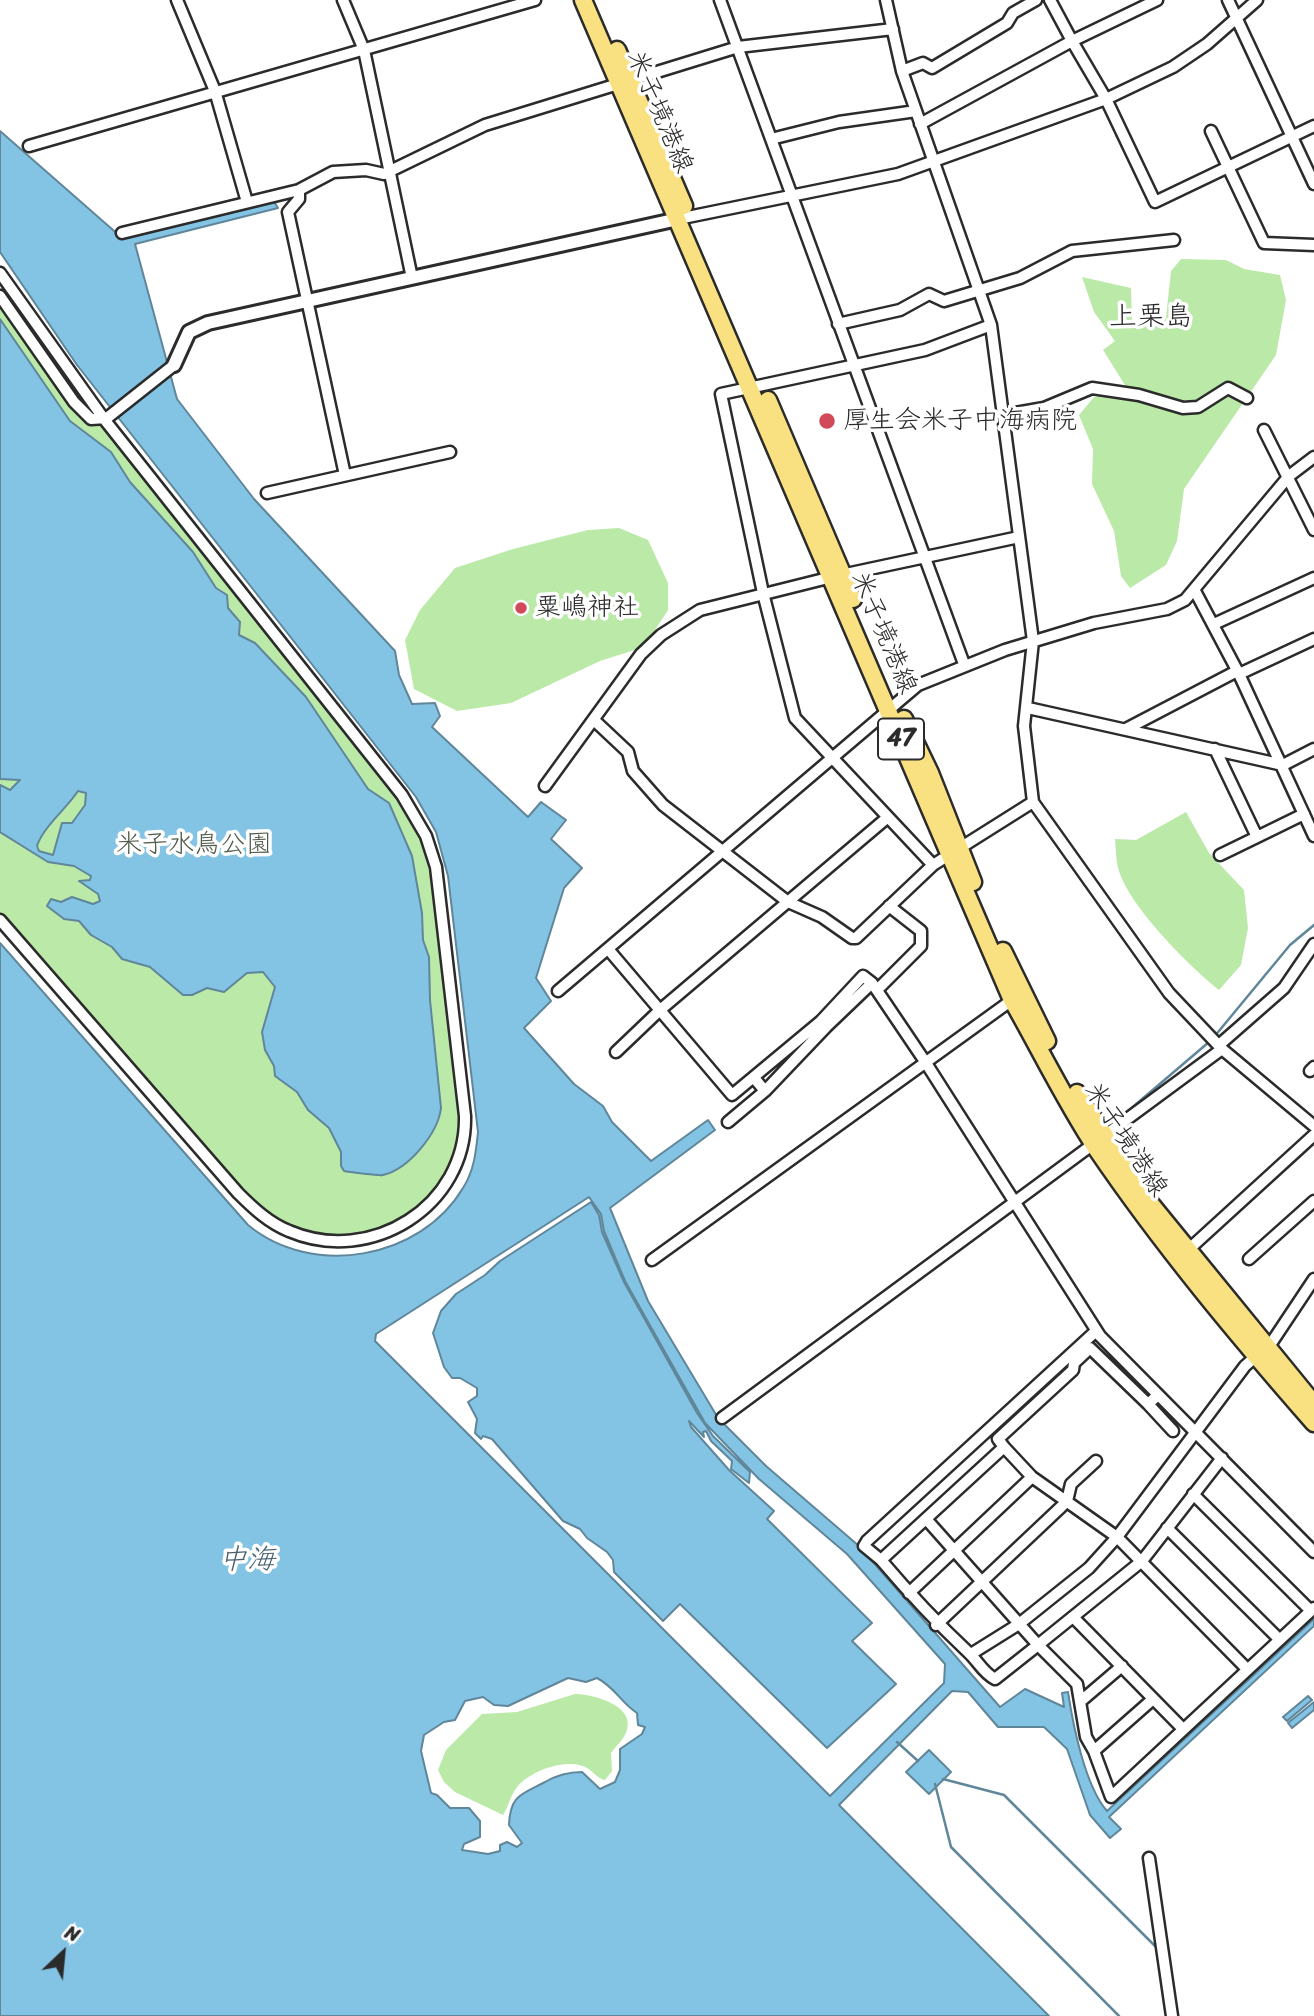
<!DOCTYPE html>
<html>
<head>
<meta charset="utf-8">
<style>
	body { margin:0 }
	#map { position:relative; width:1314px; height:2016px; overflow:hidden; background:#fff; font-family:Sriracha,sans-serif }
	canvas { display:block }
	.north { position:absolute; left:28px; top:1918px; width:70px; height:70px; -webkit-text-stroke:5px #fff; paint-order:stroke; rotate:26deg; font-size:19px; font-weight:700; line-height:28px; text-align:center; color:#2b2b2b }
	.north::after { content:''; display:block; margin:auto; width:24px; height:32px; background:#2b2b2b; clip-path:polygon(50% 0,100% 100%,50% 72%,0 100%) }
</style>
</head>
<body>
<div id="map">
<canvas width="1314" height="2016"></canvas>
<div class="north">N</div>
</div>
<script>
const ctx = document.querySelector('canvas').getContext('2d');
ctx.lineJoin = 'round';
function fillPath(path, color) { ctx.fillStyle = color; ctx.fill(path, 'evenodd'); }
function stroke(path, color, width, dash) { ctx.strokeStyle = color; ctx.lineWidth = width; ctx.lineCap = dash ? 'butt' : 'round'; ctx.setLineDash(dash || []); ctx.stroke(path); }
function drawText(font, color, halo, rows, align = 'center') {
  ctx.font = font + ' Sriracha,"Klee One",sans-serif'; ctx.lineWidth = 7; ctx.setLineDash([]); ctx.textBaseline = 'middle'; ctx.strokeStyle = halo; ctx.fillStyle = color; for (const [text, x, y, turn = 0] of rows) {
    ctx.save(); ctx.translate(x, y); ctx.rotate((+turn || 0) * Math.PI / 180); ctx.textAlign = isNaN(turn) ? turn : align; if (halo) ctx.strokeText(text, 0, 0); ctx.fillText(text, 0, 0); ctx.restore();
  }
}
const green = new Path2D(`
	M 1181,259 L 1226,260 L 1244,269 L 1280,275 L 1286,300 L 1276,355 L 1184,489 L 1177,541 L 1166,565 L 1130,588 L 1121,576 L 1114,531 L 1092,484 L 1093,449 L 1079,415 L 1094,397 L 1128,390 L 1103,350 L 1115,341 L 1094,312 L 1082,277 L 1131,288 L 1132,323 L 1166,318 L 1171,271 Z
	M 0,303 C 26,341 62,413 107,427 L 232,582 L 417,822 L 432,862 L 463,1117 C 458,1175 431,1215 374,1231 C 348,1239 328,1241 300,1233 C 283,1228 265,1212 250,1203 L 0,916 Z
	M 619,528 L 648,540 L 668,583 L 668,610 L 644,647 L 600,661 L 511,703 L 457,711 L 414,689 L 405,640 L 420,610 L 455,568 L 513,549 L 588,530 Z
	M 1186,812 L 1209,853 L 1244,890 L 1248,928 L 1241,965 L 1219,990 C 1190,967 1130,907 1119,871 C 1116,862 1116,849 1115,839 L 1136,840 Z
	M 575,1694 C 592,1694 635,1705 627,1730 C 625,1738 616,1746 611,1753 L 612,1771 L 605,1780 C 597,1779 592,1769 583,1766 C 563,1759 531,1771 518,1786 C 510,1795 509,1806 503,1815 L 455,1792 L 444,1782 L 438,1770 L 446,1750 L 482,1714 L 517,1712 Z`);
const water = new Path2D(`
	M 0,131 L 121,237 L 273,200 L 278,208 L 135,244 L 177,399 L 254,499 L 395,651 L 399,675 L 412,704 L 435,703 L 440,716 L 432,727 L 528,817 L 541,802 L 566,820 L 551,839 L 582,868 L 564,888 L 536,978 L 551,1001 L 524,1028 L 574,1084 L 603,1106 L 612,1122 L 651,1161 L 708,1120 L 715,1130 L 610,1208 L 648,1301 L 718,1418 L 766,1466 L 859,1546 L 1000,1707 L 1025,1689 L 1064,1707 L 1062,1693 L 1068,1692 C 1073,1725 1085,1786 1107,1811 L 1314,1619 L 1314,1626 L 1109,1817 L 1121,1829 L 1110,1838 L 1090,1815 L 1067,1749 L 1044,1727 L 998,1727 L 968,1692 L 952,1691 L 839,1805 L 1049,2016 L 0,2016 L 0,943 L 248,1225 C 312,1278 420,1260 463,1188 C 474,1171 476,1152 478,1132 L 448,876 L 436,832 L 416,797 L 77,365 L 0,252 ZM 589,1197 L 601,1214 L 604,1231 L 625,1281 L 705,1423 L 759,1479 L 847,1554 L 945,1664 L 944,1683 L 830,1796 L 375,1341 L 376,1334 ZM 568,1678 L 586,1682 L 597,1678 C 616,1688 620,1702 637,1713 L 638,1725 L 645,1727 L 642,1734 L 620,1749 L 620,1770 L 615,1782 L 600,1789 L 582,1772 C 567,1772 557,1775 545,1782 C 523,1794 510,1794 509,1825 L 522,1843 L 517,1847 L 507,1842 L 500,1845 L 500,1851 L 488,1854 L 462,1850 L 464,1844 L 480,1837 L 480,1821 L 469,1808 L 450,1808 L 437,1795 L 431,1793 L 421,1751 L 424,1735 L 444,1722 L 455,1720 L 465,1701 L 483,1697 L 494,1705 L 508,1706 Z
	M 0,319 L 70,421 L 111,452 L 130,482 L 193,552 L 216,588 L 227,595 L 228,608 L 240,622 L 239,635 L 255,643 L 306,697 L 368,789 L 389,803 L 412,856 L 422,913 L 423,940 L 429,957 L 430,1000 L 441,1108 C 438,1133 409,1169 383,1175 C 379,1176 350,1172 344,1171 L 341,1166 L 341,1152 L 329,1128 L 308,1110 L 297,1092 L 275,1076 L 274,1066 L 265,1050 L 262,1032 L 275,987 L 263,972 L 247,973 L 224,992 L 207,988 L 192,995 L 183,995 L 150,967 L 122,959 L 112,947 L 91,935 L 79,921 L 64,919 L 47,906 L 51,899 L 61,902 L 72,897 L 93,904 L 100,901 L 98,894 L 79,881 L 90,880 L 91,876 L 74,866 L 48,862 L 0,832 L 0,785 L 10,790 L 20,780 L 0,779 ZM 78,791 L 86,793 L 85,805 L 72,823 L 62,823 L 53,855 L 39,851 L 37,846 C 43,827 67,808 78,791 Z
	M 591,1202 L 599,1215 L 602,1232 L 624,1282 L 697,1413 L 713,1436 L 750,1472 L 749,1483 L 731,1469 L 732,1461 L 711,1441 L 706,1431 L 703,1432 L 704,1437 L 689,1421 L 691,1427 L 729,1470 L 774,1511 L 767,1519 L 872,1623 L 852,1641 L 896,1684 L 827,1748 L 680,1604 L 663,1621 L 614,1572 L 613,1560 L 607,1552 L 587,1538 L 580,1529 L 563,1521 L 492,1439 L 483,1436 L 481,1439 L 475,1433 L 477,1419 L 468,1402 L 477,1396 L 477,1388 L 460,1378 L 452,1378 L 444,1367 L 433,1333 L 441,1311 L 456,1294 L 485,1275 L 500,1261 Z
	M 1308,1696 L 1312,1700 L 1287,1721 L 1283,1717 Z
	M 1314,1702 L 1314,1710 L 1292,1728 L 1288,1723 Z
	M 929,1750 L 951,1772 L 929,1794 L 906,1772 Z`);
const stream = new Path2D(`
	M 1214,1037 L 1290,945 L 1314,925
	M 1121,1117 L 1209,1042
	M 716,1415 L 843,1322
	M 897,1742 L 918,1761
	M 943,1779 L 1004,1795 L 1155,1946
	M 935,1784 L 951,1847 L 1119,2016`);
const minor = new Path2D(`
	M 177,0 L 215,91 L 247,202
	M 343,0 L 364,50 L 412,278
	M 720,0 L 964,664
	M 886,0 L 902,71 L 991,325 L 1033,641 L 1024,726 L 1033,802 L 1169,993 L 1222,1049 L 1314,1126
	M 1157,0 L 1072,41 L 1106,99 L 1155,202 L 1314,126
	M 1228,0 L 1314,184
	M 902,71 L 923,63 L 932,68 L 1007,23 L 1013,13 L 1036,0
	M 920,124 L 1072,41 L 1050,0
	M 1211,131 L 1264,243 L 1314,245
	M 771,139 L 839,122 L 916,111
	M 29,146 L 535,0
	M 299,190 L 299,199 L 288,212 L 345,475
	M 678,219 L 898,174 L 1106,99 L 1173,67 L 1207,44 L 1257,0
	M 122,233 L 299,190 L 333,172 L 366,170 L 384,174 L 485,125 L 738,47 L 893,29
	M 0,273 L 104,419 L 402,795 L 426,836 L 436,867 L 465,1116 C 467,1206 371,1266 289,1231 C 269,1223 253,1208 238,1193 L 0,920
	M 0,296 L 74,402 L 91,419 L 107,418 L 174,365
	M 838,324 L 900,310 L 929,294 L 944,301 L 1020,278 L 1072,251 L 1174,240
	M 991,325 L 925,350 L 721,394 L 763,593 L 795,718 L 933,865 L 1033,802
	M 1004,415 L 1044,408 L 1092,388 L 1139,395 L 1183,408 L 1198,407 L 1228,388 L 1247,398
	M 1264,430 L 1314,530
	M 267,493 L 450,452
	M 1195,591 L 1239,674 L 1314,836
	M 1214,624 L 1314,578
	M 1239,674 L 1314,639
	M 1028,708 L 1283,765 L 1314,749
	M 595,721 L 628,752 L 633,771 L 663,805 L 788,902 L 822,917 L 852,938 L 856,938 L 933,865
	M 1126,729 L 1237,671
	M 1215,749 L 1257,837 L 1304,814
	M 545,786 L 641,654 L 661,635 L 700,610 L 832,577 L 1019,537
	M 1220,855 L 1257,837
	M 608,949 L 732,1095 L 821,1021 L 863,976 L 872,983 L 926,1063 L 1100,1336 L 1314,1552
	M 878,989 L 921,946 L 921,931 L 889,906
	M 558,991 L 918,685 L 1005,650 L 1094,623 L 1167,609 L 1185,600 L 1289,476 L 1314,457
	M 822,1022 L 826,1027 L 872,983
	M 1219,1045 L 1284,988 L 1314,944
	M 616,1052 L 660,1010 L 888,817
	M 1310,1071 L 1314,1067
	M 755,1079 L 765,1091 L 826,1027
	M 728,1122 L 765,1091
	M 1187,1251 L 1314,1135
	M 1249,1259 L 1314,1201
	M 652,1260 L 1012,1000
	M 1148,1404 L 1173,1431
	M 722,1418 L 1222,1049
	M 1004,1447 L 998,1439 L 1073,1370 L 1074,1363 L 1090,1348 L 1148,1404 L 1157,1396
	M 1193,1494 L 1311,1611
	M 927,1520 L 1038,1645 L 1142,1561 L 1222,1458
	M 1167,1528 L 1279,1639
	M 881,1560 L 864,1546 L 867,1541 L 1096,1331
	M 909,1593 L 1032,1477
	M 1073,1617 L 1183,1729
	M 936,1625 L 1061,1507 L 1067,1501 L 1071,1484 L 1096,1461
	M 971,1654 L 1019,1624 L 1089,1568 L 1117,1537 L 1245,1366 L 1272,1342 L 1314,1279
	M 1247,1669 L 1117,1537 L 1032,1477 L 1004,1447 L 881,1560 C 909,1593 936,1622 968,1652 C 978,1661 983,1673 995,1679 L 1038,1645 L 1077,1684 L 1086,1737 L 1094,1751 L 1111,1797 L 1314,1608
	M 1081,1701 L 1122,1666
	M 1094,1751 L 1153,1699
	M 1149,1858 L 1172,2016`);
const tertiary = new Path2D(`
	M 174,365 L 189,332 L 208,323 L 678,219`);
const primary = new Path2D(`
	M 583,0 L 1012,1000 C 1040,1049 1065,1101 1096,1148 C 1162,1245 1237,1335 1314,1423
	M 617,50 L 684,206
	M 768,400 L 853,599
	M 904,719 L 930,773 L 973,882
	M 1003,951 L 1047,1041
	M 1077,1093 L 1145,1197 L 1314,1404`);
const markers = [
	[827,421,9,"#d1495b"],
	[521,608,7,"#d1495b"]
];
const shields = [
	[901,739,46]
];
const shieldNames = [
	["47",901,739]
];
const streetNames = [
	["米子境港線",659,112,67],
	["米子境港線",883,633,67],
	["米子境港線",1125,1140,57]
];
const poiNames = [
	["厚生会米子中海病院",843,421],
	["粟嶋神社",535,608]
];
const parkNames = [
	["米子水鳥公園",194,845]
];
const neighbourhoodNames = [
	["上栗島",1151,318]
];
const waterNames = [
	["中海",247,1561]
];
fillPath(green, '#bbe9a8');
fillPath(water, '#83c3e4');
stroke(water, '#60869a', 2);
stroke(stream, '#60869a', 2.5);
stroke(minor, '#2b2b2b', 15);
stroke(tertiary, '#2b2b2b', 18);
stroke(primary, '#2b2b2b', 21);
stroke(minor, '#fff', 10);
stroke(tertiary, '#fff', 12);
stroke(primary, '#f9e181', 16);
for (const [x, y, r, color] of markers) { const dot = new Path2D(); dot.arc(x, y, r, 0, 2 * Math.PI); ctx.fillStyle = color; ctx.fill(dot); stroke(dot, '#fff', 2.5); }
for (const [x, y, w] of shields) { const box = new Path2D(); box.roundRect(x - w / 2, y - 20.5, w, 41, 5); ctx.fillStyle = '#fff'; ctx.fill(box); stroke(box, '#2b2b2b', 2); }
drawText('bold 24px', '#2b2b2b', null, shieldNames);
drawText('26px', '#2b2b2b', '#fff', streetNames);
drawText('26px', '#2b2b2b', '#fff', poiNames, 'left');
drawText('26px', '#4f5a4a', '#fff', parkNames);
drawText('28px', '#2b2b2b', '#fff', neighbourhoodNames);
drawText('italic 28px', '#4a606c', '#fff', waterNames);
</script>
</body>
</html>
